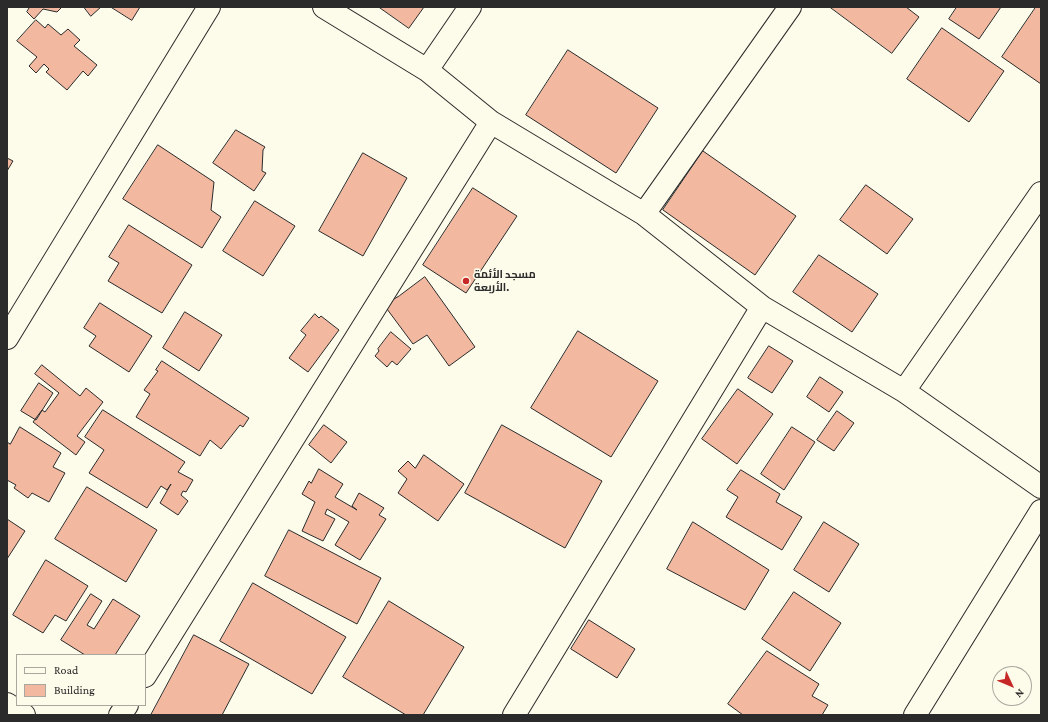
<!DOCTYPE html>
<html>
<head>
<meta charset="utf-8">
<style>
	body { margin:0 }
	#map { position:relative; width:1048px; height:722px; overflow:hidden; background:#fdfbea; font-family:"Crimson Pro",serif }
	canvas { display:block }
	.frame { position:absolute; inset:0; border:8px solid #2b2b2b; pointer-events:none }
	.legend { position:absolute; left:16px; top:654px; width:130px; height:52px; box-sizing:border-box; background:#fdfbea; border:1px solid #a9a89e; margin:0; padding:5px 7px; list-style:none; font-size:12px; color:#2b2b2b }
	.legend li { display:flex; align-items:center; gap:8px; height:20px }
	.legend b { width:20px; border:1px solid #a9a89e }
	.north { position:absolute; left:992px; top:666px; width:40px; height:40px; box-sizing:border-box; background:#fdfbea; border:1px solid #a9a89e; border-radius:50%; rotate:134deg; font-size:11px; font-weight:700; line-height:16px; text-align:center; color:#2b2b2b }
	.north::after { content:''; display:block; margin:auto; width:14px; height:18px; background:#c62828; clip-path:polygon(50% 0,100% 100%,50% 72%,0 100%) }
</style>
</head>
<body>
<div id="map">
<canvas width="1048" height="722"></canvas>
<div class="frame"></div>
<ul class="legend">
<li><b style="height:5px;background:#fdfbea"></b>Road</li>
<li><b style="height:11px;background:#f2b8a0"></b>Building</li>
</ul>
<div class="north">N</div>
</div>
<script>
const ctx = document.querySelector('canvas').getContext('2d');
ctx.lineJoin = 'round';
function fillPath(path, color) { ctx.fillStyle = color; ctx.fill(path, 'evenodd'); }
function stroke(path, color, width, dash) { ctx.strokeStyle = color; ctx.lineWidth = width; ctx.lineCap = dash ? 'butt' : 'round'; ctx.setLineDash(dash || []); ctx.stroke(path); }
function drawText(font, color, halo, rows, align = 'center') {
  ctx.font = font + ' "Crimson Pro",Cairo,serif'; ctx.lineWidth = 3; ctx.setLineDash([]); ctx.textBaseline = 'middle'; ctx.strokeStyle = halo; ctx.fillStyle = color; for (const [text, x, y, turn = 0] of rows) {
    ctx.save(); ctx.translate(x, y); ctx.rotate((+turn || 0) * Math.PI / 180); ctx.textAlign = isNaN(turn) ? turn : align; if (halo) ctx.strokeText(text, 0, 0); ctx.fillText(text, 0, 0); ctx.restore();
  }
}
const building = new Path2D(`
	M 30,7 L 62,7 L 57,12 L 43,9 L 34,19 L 27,12 Z
	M 84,7 L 101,7 L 91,16 Z
	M 111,7 L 140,7 L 132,20 Z
	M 379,7 L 424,7 L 409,28 Z
	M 830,7 L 906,7 L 919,17 L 892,53 Z
	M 957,7 L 1001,7 L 979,39 L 949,19 Z
	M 1036,7 L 1041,7 L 1041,84 L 1002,57 Z
	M 36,20 L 45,28 L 48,24 L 61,35 L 68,29 L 80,40 L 74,46 L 97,65 L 88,76 L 83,71 L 67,90 L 46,72 L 49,69 L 44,64 L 36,73 L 29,66 L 37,57 L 17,41 Z
	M 942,28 L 1004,71 L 969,122 L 907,79 Z
	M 568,50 L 658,108 L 616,173 L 526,115 Z
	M 236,130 L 265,147 L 263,150 L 262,171 L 266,173 L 254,191 L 213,163 Z
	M 158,145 L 214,182 L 211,210 L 221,217 L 202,248 L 123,199 Z
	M 703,151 L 796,216 L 755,275 L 663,210 Z
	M 363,153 L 407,178 L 363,256 L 319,231 Z
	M 7,158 L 13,161 L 7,171 Z
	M 866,185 L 913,219 L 887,254 L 840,220 Z
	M 473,188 L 517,216 L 466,293 L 423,265 Z
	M 255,201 L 295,226 L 263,276 L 223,251 Z
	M 129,225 L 192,265 L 162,313 L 108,281 L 119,263 L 109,257 Z
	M 819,255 L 878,294 L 852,332 L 793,292 Z
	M 425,277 L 475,347 L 449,366 L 427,335 L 413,344 L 384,305 L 399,296 Z
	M 100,303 L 152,336 L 129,372 L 89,346 L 96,336 L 84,328 Z
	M 185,312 L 222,335 L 199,371 L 163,348 Z
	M 315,314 L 319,318 L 321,316 L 339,330 L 308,372 L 289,358 L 306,335 L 301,331 Z
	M 578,331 L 658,381 L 611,457 L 531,408 Z
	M 391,332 L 411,349 L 397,365 L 392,361 L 387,367 L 375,356 L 379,351 L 378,349 Z
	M 769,346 L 793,361 L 772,393 L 748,378 Z
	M 162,361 L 249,418 L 243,427 L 240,425 L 221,449 L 210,440 L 200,456 L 136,417 L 150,394 L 144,390 L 158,371 L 156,370 Z
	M 42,365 L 80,396 L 86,388 L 103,402 L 77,436 L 85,442 L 76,455 L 33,422 L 42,410 L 45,412 L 59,393 L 35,374 Z
	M 820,377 L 843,392 L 829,412 L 807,397 Z
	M 39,383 L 53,393 L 36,420 L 21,411 Z
	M 738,389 L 773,414 L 737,464 L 702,439 Z
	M 103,410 L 185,462 L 178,472 L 193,480 L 186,492 L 183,491 L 181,495 L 188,501 L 178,515 L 160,503 L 171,484 L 167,490 L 161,486 L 147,508 L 89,473 L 104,450 L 85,437 Z
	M 837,411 L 854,423 L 834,451 L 817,440 Z
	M 324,425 L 347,442 L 331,463 L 309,445 Z
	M 502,425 L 602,481 L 565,548 L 465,493 Z
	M 20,427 L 61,453 L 53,467 L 65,473 L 49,502 L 32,493 L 28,498 L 14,488 L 16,485 L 7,480 L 7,442 L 10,444 Z
	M 792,427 L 815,442 L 784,490 L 761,474 Z
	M 424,455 L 464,484 L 438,521 L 398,493 L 407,479 L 398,471 L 408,461 L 415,468 Z
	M 319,469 L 343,484 L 335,497 L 357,510 L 352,506 L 359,493 L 384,508 L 379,515 L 386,519 L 360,560 L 335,545 L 349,522 L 327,509 L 325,514 L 335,519 L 323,541 L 302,531 L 315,502 L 302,494 L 309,481 L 311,483 Z
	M 741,470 L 780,494 L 776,502 L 802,517 L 782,550 L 726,517 L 738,497 L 727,490 Z
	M 87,487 L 157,530 L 126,582 L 55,539 Z
	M 7,519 L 25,531 L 7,559 Z
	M 693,522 L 769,570 L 745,610 L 667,569 Z
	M 824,522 L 859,544 L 829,592 L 794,570 Z
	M 289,530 L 381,578 L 357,624 L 265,576 Z
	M 46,560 L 88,586 L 66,621 L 55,615 L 43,633 L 13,615 Z
	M 253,583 L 346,637 L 312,694 L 220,641 Z
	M 794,592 L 841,623 L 810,671 L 762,639 Z
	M 91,594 L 102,601 L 87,625 L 94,629 L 113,599 L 140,616 L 115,655 L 85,655 L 61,640 Z
	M 389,601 L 464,647 L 423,715 L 406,715 L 343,677 Z
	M 589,620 L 635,649 L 617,678 L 571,649 Z
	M 194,635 L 249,664 L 222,715 L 151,715 Z
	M 767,651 L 819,684 L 812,696 L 828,705 L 822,715 L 743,715 L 728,704 Z`);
const street = new Path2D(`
	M 324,7 L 427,70 L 491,122 L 644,214 L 762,307 L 904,391 L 1041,487
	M 427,70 L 470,7
	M 644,214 L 790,7
	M 7,338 L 209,7
	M 904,391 L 1041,193
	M 145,676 L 491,122
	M 7,704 L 24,715
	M 120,715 L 127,705
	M 514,715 L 762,307
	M 915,715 L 1041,511`);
const markers = [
	[466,281,4,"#c62828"]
];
const poiNames = [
	["مسجد الأئمة",474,275],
	["الأربعة.",474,288]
];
fillPath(building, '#f2b8a0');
stroke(building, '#2b2b2b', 1);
stroke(street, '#2b2b2b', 24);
stroke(street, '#fdfbea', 22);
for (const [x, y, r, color] of markers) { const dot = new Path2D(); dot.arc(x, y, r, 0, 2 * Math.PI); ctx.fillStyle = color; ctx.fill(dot); stroke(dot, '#fdfbea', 1.5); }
drawText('bold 11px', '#2b2b2b', '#fdfbea', poiNames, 'left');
</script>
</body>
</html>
